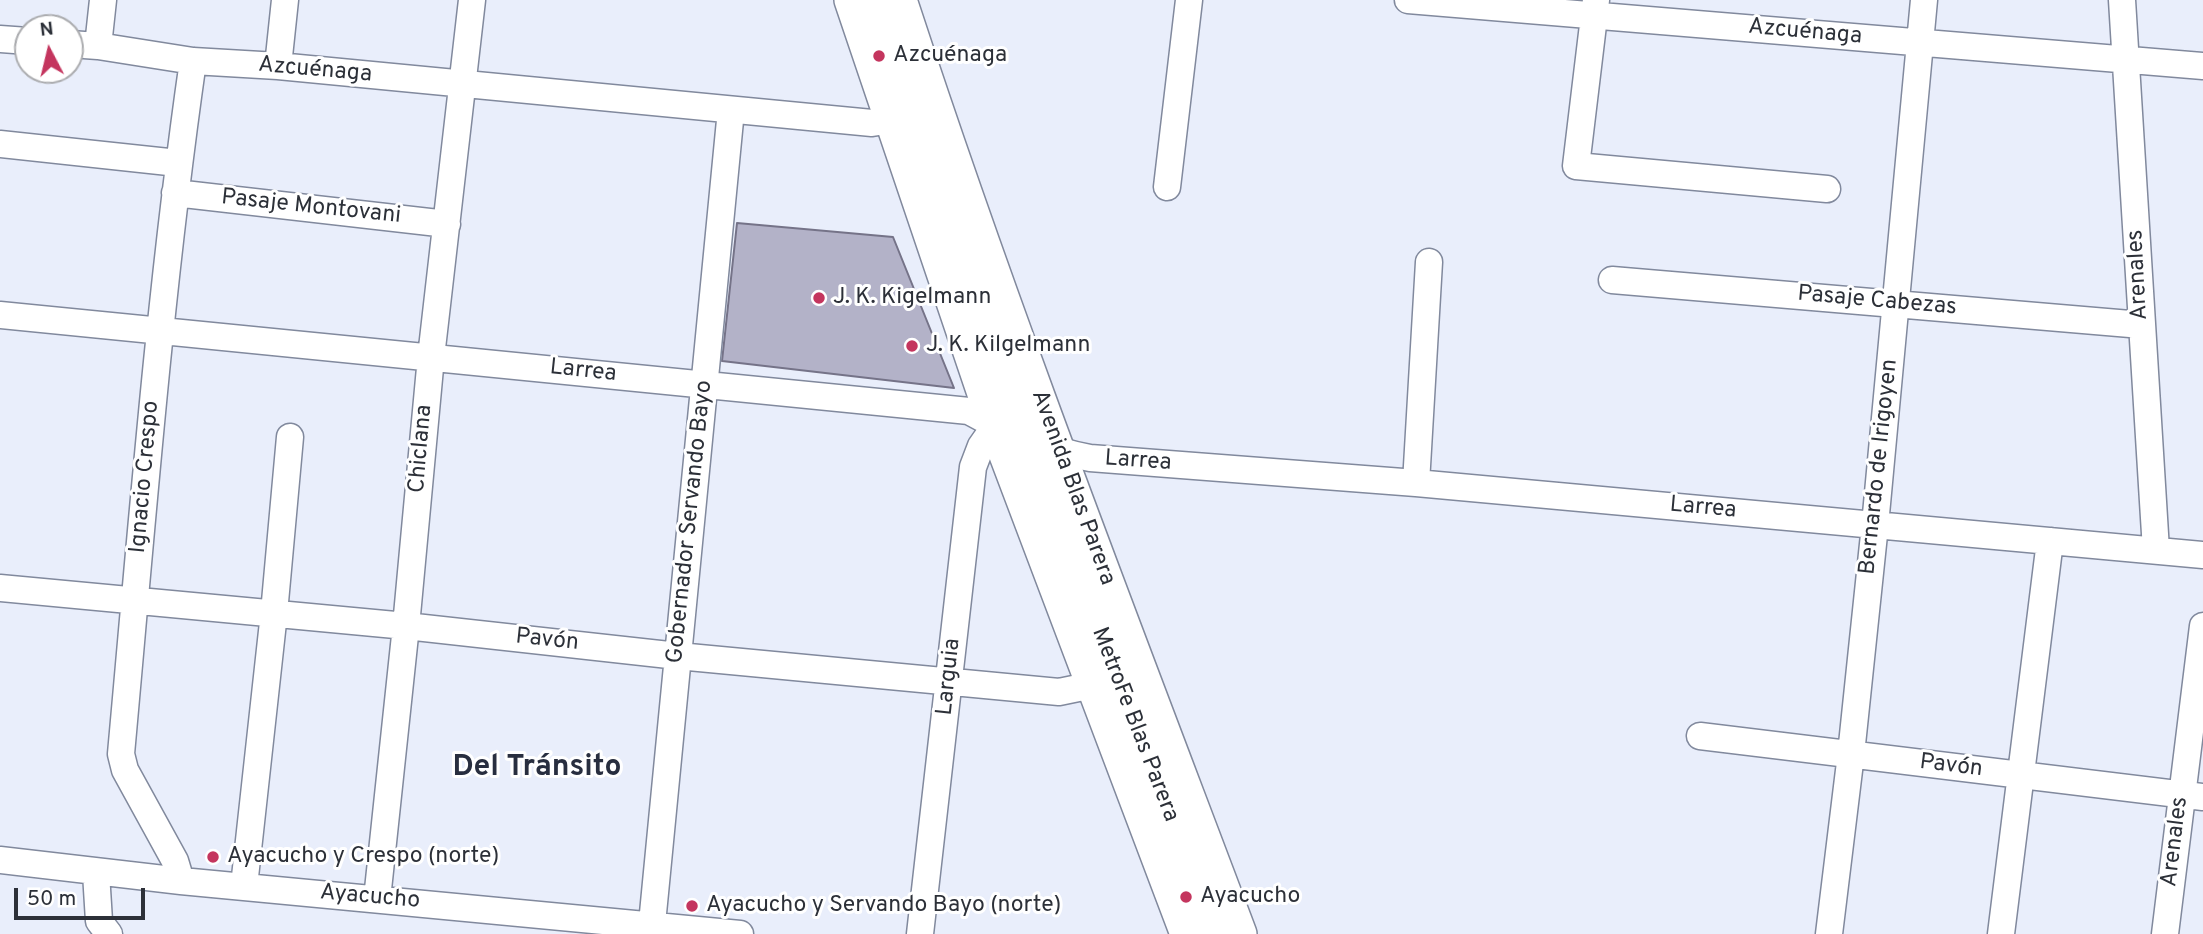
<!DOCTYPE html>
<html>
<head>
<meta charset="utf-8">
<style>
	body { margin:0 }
	#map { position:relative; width:2203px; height:934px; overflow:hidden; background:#e9eefb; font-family:Overpass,sans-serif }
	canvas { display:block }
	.north { position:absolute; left:14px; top:14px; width:70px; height:70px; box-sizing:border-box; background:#fff; border:2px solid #abacaf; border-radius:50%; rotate:353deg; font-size:19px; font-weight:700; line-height:28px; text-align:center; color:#2c3038 }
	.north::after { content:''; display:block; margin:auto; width:24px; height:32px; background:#c4355e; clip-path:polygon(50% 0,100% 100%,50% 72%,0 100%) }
	.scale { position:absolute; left:14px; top:888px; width:131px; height:32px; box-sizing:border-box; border:4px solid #2c3038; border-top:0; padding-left:9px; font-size:21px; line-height:24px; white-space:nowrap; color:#2c3038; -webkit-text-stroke:5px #fff; paint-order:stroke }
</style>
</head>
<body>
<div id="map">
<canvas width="2203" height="934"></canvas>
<div class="north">N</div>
<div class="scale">50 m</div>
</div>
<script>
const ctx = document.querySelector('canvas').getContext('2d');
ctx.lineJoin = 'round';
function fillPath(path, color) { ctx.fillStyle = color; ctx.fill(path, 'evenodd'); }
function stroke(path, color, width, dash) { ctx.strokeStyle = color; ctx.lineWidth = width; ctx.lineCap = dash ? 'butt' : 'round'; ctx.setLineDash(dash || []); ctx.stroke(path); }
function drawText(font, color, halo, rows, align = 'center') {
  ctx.font = font + ' Overpass,sans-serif'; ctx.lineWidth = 6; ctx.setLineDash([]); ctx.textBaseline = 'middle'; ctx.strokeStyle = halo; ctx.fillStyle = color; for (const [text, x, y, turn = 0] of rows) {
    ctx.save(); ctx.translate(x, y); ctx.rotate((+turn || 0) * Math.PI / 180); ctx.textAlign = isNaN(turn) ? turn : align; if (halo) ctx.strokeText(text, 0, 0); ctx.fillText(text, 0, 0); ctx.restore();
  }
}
const building = new Path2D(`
	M 737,223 L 893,237 L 954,388 L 722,361 Z`);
const minor = new Path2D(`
	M 876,0 C 980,314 1094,625 1213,934
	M 1408,0 L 2203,66
	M 1596,0 L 1576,166 L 1827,189
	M 2122,0 L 2156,550
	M 0,39 L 28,41
	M 70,44 L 98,46 L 193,61 L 278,66 L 872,123 L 911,117
	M 98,46 L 103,0
	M 278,66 L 285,0
	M 0,144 L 178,163
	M 1167,187 L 1189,0
	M 175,193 L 447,224
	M 1612,280 L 2142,325
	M 0,315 L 969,411 C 1007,432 1046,450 1090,458 L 1416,483 L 2203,555
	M 1416,483 L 1429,262
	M 0,588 L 406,626 L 678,656 L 1059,692 L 1093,685
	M 1700,736 L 2203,797
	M 0,860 L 181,881 L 740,934
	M 96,873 L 99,921 L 109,934
	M 181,881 L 175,861 L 125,770 L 121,754 C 142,523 160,291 193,61
	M 244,886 L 274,613 L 290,437
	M 377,899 L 406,626 L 431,357 L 472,0
	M 651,934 L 731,110
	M 920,934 L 973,467 L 981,446 L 995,426
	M 1829,934 L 1851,754 L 1875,525 L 1924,0
	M 2001,934 L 2050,541
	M 2165,934 L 2203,626`);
const major = new Path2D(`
	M 851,0 L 995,426 L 1187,934
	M 900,0 C 1003,315 1123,624 1240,934`);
const markers = [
	[879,56,7,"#c4355e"],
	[819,298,7,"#c4355e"],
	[912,346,7,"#c4355e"],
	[213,857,7,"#c4355e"],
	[1186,897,7,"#c4355e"],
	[692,906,7,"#c4355e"]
];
const streetNames = [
	["Azcuénaga",1805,33,5],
	["Azcuénaga",315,71,5],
	["Pasaje Montovani",311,208,6],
	["Arenales",2139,275,-93],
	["Pasaje Cabezas",1877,302,5],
	["Larrea",583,372,6],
	["Chiclana",422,449,-85],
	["Larrea",1138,462,4],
	["Bernardo de Irigoyen",1880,467,-84],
	["Ignacio Crespo",146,477,-85],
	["Avenida Blas Parera",1072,488,70],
	["Larrea",1703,509,5],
	["Gobernador Servando Bayo",691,522,-84],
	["Pavón",547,641,6],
	["Larguia",950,677,-84],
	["MetroFe Blas Parera",1134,725,69],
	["Pavón",1951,767,7],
	["Arenales",2176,842,-83],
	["Ayacucho",370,898,5]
];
const poiNames = [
	["Azcuénaga",893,56],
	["J. K. Kigelmann",833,298],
	["J. K. Kilgelmann",926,346],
	["Ayacucho y Crespo (norte)",227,857],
	["Ayacucho",1200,897],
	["Ayacucho y Servando Bayo (norte)",706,906]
];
const districtNames = [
	["Del Tránsito",537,769]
];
fillPath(building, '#b3b2c8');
stroke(building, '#757388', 2);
stroke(minor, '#81899d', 29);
stroke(major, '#81899d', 36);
stroke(minor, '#fff', 26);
stroke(major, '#fff', 33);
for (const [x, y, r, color] of markers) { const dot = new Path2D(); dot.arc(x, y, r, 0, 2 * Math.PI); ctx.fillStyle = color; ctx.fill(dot); stroke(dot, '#fff', 2.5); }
drawText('23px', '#2c3038', '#fff', streetNames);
drawText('23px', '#2c3038', '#fff', poiNames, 'left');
drawText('bold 30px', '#282e3f', '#fff', districtNames);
</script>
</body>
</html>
